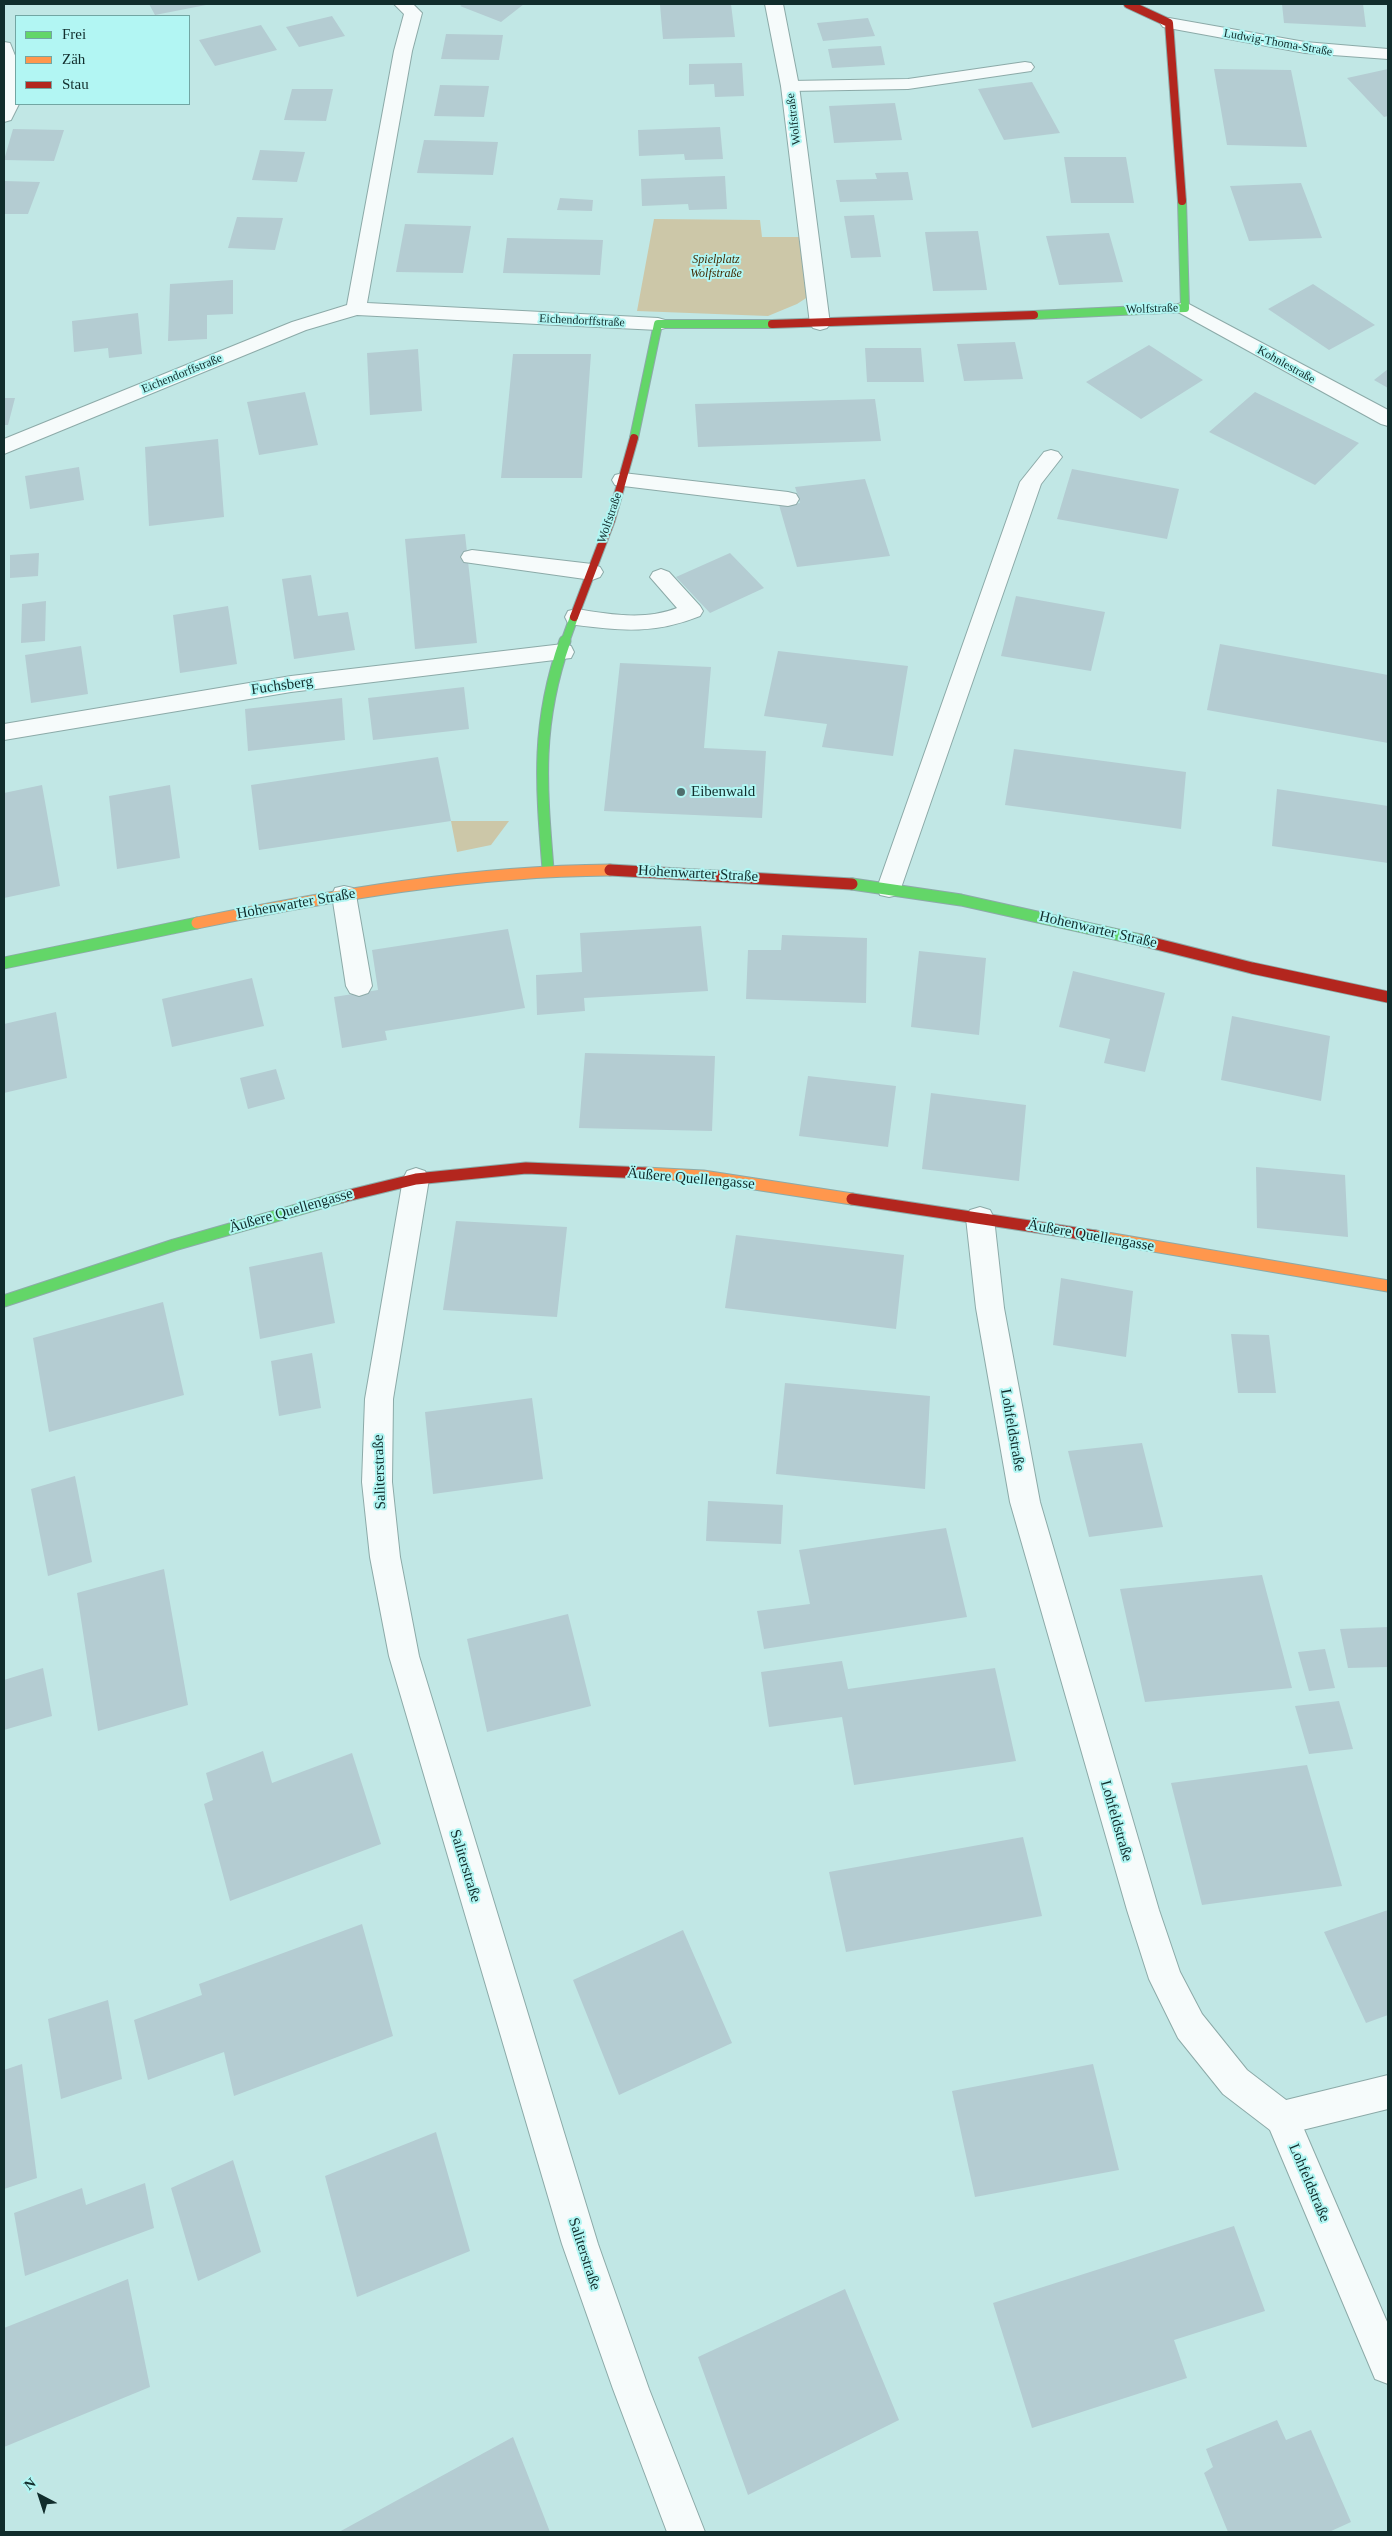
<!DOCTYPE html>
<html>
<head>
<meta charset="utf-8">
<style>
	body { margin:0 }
	#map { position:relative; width:1392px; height:2536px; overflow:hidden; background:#c1e7e5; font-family:"Times New Roman",serif }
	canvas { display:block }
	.frame { position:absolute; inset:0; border:5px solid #112d2c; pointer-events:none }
	.legend { position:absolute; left:15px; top:15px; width:175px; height:90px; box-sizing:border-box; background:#b2f6f3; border:1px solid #72a6a3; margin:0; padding:6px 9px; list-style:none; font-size:15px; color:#112d2c }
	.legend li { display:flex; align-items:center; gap:10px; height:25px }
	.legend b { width:25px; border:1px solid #72a6a3 }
	.north { position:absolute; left:15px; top:2471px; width:50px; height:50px; -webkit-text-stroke:4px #b2f6f3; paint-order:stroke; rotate:320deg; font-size:14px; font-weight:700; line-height:20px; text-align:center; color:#112d2c }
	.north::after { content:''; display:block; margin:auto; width:18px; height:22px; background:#112d2c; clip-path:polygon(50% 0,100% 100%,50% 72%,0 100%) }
</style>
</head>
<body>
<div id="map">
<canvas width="1392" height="2536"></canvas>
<div class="frame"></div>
<ul class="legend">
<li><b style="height:6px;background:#63d668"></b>Frei</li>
<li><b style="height:6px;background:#ff974d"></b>Zäh</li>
<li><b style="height:6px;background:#b3261e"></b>Stau</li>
</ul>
<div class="north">N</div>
</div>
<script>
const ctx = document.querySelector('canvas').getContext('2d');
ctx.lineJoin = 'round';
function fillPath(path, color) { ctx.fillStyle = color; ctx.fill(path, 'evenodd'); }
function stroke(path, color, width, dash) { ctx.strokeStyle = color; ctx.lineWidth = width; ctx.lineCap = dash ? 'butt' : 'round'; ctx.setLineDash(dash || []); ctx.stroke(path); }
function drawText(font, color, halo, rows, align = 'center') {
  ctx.font = font + ' "Times New Roman",serif'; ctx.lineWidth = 4; ctx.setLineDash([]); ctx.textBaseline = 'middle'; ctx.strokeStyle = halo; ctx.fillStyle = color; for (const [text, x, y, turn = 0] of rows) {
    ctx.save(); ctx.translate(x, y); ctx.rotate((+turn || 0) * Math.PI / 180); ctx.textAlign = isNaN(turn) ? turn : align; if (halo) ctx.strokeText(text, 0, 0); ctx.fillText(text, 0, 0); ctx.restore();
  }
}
const green = new Path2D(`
	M 654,219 L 760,220 L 762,237 L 808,237 L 817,291 L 797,304 L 768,316 L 637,311 Z
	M 451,821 L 509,821 L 491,845 L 457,852 Z`);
const building = new Path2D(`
	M 149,4 L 206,4 L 206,5 L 155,15 Z
	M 463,4 L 524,4 L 501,22 L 460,6 Z
	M 717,4 L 731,4 L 735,37 L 663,39 L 660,5 Z
	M 1282,4 L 1363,4 L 1366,27 L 1284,23 Z
	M 332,16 L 345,36 L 299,47 L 286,27 Z
	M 868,18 L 875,36 L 823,41 L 817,23 Z
	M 261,25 L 277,50 L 215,66 L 199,40 Z
	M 446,34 L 503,35 L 499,60 L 441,59 Z
	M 881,46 L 885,65 L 832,68 L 828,49 Z
	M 742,63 L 744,96 L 715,97 L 714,84 L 689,85 L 689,64 Z
	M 1214,69 L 1291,70 L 1307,147 L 1227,145 Z
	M 1388,69 L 1388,116 L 1384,117 L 1347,78 Z
	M 1032,82 L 1060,133 L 1004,140 L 978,89 Z
	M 440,85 L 489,86 L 484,117 L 434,116 Z
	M 292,89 L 333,89 L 326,121 L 284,120 Z
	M 895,103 L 902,140 L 834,143 L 829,106 Z
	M 720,127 L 723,159 L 685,160 L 684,154 L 639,156 L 638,130 Z
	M 13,129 L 64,130 L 54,161 L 4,160 Z
	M 424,140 L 498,142 L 493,175 L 417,173 Z
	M 260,150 L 305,152 L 297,182 L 252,180 Z
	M 1064,157 L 1126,157 L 1134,203 L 1071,203 Z
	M 908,172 L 913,200 L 840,202 L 836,180 L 877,179 L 875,173 Z
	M 725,176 L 727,209 L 689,210 L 688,204 L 642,206 L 641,179 Z
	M 4,181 L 40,182 L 28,214 L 4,214 Z
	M 1301,183 L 1322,238 L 1249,241 L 1230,186 Z
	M 560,198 L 593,200 L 592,211 L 557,210 Z
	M 874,215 L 881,257 L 851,258 L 844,216 Z
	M 237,217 L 283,218 L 275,250 L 228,248 Z
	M 405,224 L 471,226 L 463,273 L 396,272 Z
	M 978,231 L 987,290 L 933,291 L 925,232 Z
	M 1109,233 L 1123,282 L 1059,285 L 1046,236 Z
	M 507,238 L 603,240 L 600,275 L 503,273 Z
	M 233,280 L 233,314 L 207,315 L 207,339 L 168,341 L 170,284 Z
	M 1313,284 L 1375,325 L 1329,350 L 1268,309 Z
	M 138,313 L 142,354 L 109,358 L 108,348 L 74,352 L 72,321 Z
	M 1015,342 L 1023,379 L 964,381 L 957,344 Z
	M 1149,345 L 1203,380 L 1141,419 L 1086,382 Z
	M 865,348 L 921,348 L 924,382 L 867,382 Z
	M 418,349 L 422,411 L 370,415 L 367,353 Z
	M 513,354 L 591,354 L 582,478 L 501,478 Z
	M 1388,369 L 1388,388 L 1374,380 Z
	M 305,392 L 318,445 L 259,455 L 247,402 Z
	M 1255,392 L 1359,443 L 1315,485 L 1209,432 Z
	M 4,398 L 15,398 L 8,425 L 4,425 Z
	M 875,399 L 881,441 L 698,447 L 695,404 Z
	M 218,439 L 224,517 L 149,526 L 145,447 Z
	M 79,467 L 84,500 L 30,509 L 25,476 Z
	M 1072,469 L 1179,489 L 1167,539 L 1057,519 Z
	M 865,479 L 890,556 L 797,567 L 779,505 L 800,503 L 795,487 Z
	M 465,534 L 477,643 L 415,649 L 405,539 Z
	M 39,553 L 38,576 L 10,578 L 10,555 Z
	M 730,553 L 764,588 L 710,613 L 676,577 Z
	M 311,575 L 318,616 L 348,612 L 355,650 L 294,659 L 282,579 Z
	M 1016,596 L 1105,612 L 1091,671 L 1001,656 Z
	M 46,601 L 45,641 L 21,643 L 22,604 Z
	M 228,606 L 237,664 L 180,673 L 173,615 Z
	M 1220,644 L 1388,675 L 1388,743 L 1207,710 Z
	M 81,646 L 88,694 L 31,703 L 25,655 Z
	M 778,651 L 908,666 L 893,756 L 822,747 L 827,724 L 764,716 Z
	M 620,663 L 711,667 L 704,748 L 766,751 L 762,818 L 604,811 Z
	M 464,687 L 469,729 L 373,740 L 368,698 Z
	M 342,698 L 345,740 L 248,751 L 245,709 Z
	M 1014,749 L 1186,772 L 1181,829 L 1005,805 Z
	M 438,757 L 451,821 L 259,850 L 251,785 Z
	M 42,785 L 60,886 L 4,898 L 4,793 Z
	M 170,785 L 180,858 L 117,869 L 109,796 Z
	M 1277,789 L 1388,806 L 1388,863 L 1272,846 Z
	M 701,926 L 708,991 L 584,998 L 585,1011 L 537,1015 L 536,975 L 582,972 L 580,933 Z
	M 508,929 L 525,1008 L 385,1031 L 387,1040 L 342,1048 L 334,997 L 378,990 L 372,950 Z
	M 782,935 L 867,938 L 866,1003 L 746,999 L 748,950 L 781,950 Z
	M 919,951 L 986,958 L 979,1035 L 911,1027 Z
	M 1073,971 L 1165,993 L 1145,1072 L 1104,1063 L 1110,1039 L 1059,1027 Z
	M 252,978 L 264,1026 L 172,1047 L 162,999 Z
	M 56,1012 L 67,1078 L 4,1093 L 4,1024 Z
	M 1232,1016 L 1330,1036 L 1321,1101 L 1221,1080 Z
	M 585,1053 L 715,1056 L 712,1131 L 579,1128 Z
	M 276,1069 L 285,1099 L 248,1109 L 240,1078 Z
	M 808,1076 L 896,1086 L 888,1147 L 799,1136 Z
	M 931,1093 L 1026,1105 L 1019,1181 L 922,1169 Z
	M 1256,1167 L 1345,1175 L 1348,1237 L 1257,1228 Z
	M 456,1221 L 567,1227 L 557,1317 L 443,1310 Z
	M 736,1235 L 904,1255 L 896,1329 L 725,1308 Z
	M 322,1252 L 335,1323 L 260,1339 L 249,1267 Z
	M 1061,1278 L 1133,1291 L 1126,1357 L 1053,1345 Z
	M 163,1302 L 184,1395 L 49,1432 L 33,1338 Z
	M 1231,1334 L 1269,1335 L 1276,1393 L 1238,1393 Z
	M 312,1353 L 321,1408 L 279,1416 L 271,1361 Z
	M 785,1383 L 930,1396 L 925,1489 L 776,1474 Z
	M 532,1398 L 543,1479 L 433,1494 L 425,1412 Z
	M 1142,1443 L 1163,1527 L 1089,1537 L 1068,1451 Z
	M 75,1476 L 92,1562 L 48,1576 L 31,1489 Z
	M 708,1501 L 783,1505 L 781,1544 L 706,1541 Z
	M 946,1528 L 967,1617 L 764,1649 L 757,1611 L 810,1604 L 799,1550 Z
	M 164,1569 L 188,1705 L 98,1731 L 77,1593 Z
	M 1262,1575 L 1292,1688 L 1145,1702 L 1120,1589 Z
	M 568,1614 L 591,1706 L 487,1732 L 467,1639 Z
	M 1388,1627 L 1388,1667 L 1348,1668 L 1340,1629 Z
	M 1325,1649 L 1335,1688 L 1309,1691 L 1298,1652 Z
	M 842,1661 L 848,1689 L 995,1668 L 1016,1761 L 854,1785 L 842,1717 L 769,1727 L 761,1672 Z
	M 43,1668 L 52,1716 L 4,1730 L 4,1680 Z
	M 1339,1701 L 1353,1749 L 1309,1754 L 1295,1706 Z
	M 263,1751 L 272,1783 L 352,1753 L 381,1844 L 230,1901 L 204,1804 L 213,1800 L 206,1773 Z
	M 1307,1765 L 1342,1886 L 1202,1905 L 1171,1783 Z
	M 1023,1837 L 1042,1916 L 846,1952 L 829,1872 Z
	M 1388,1910 L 1388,2015 L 1366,2023 L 1324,1932 Z
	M 362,1924 L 393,2036 L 234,2096 L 224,2052 L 148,2080 L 134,2020 L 202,1995 L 199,1984 Z
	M 683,1930 L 732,2043 L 619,2095 L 573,1980 Z
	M 108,2000 L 122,2079 L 61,2099 L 48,2019 Z
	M 22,2064 L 37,2178 L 4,2189 L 4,2070 Z
	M 1093,2064 L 1119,2170 L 975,2197 L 952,2091 Z
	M 436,2132 L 470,2251 L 357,2297 L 325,2176 Z
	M 233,2160 L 261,2252 L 198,2281 L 171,2188 Z
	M 145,2183 L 154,2228 L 25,2276 L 14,2213 L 82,2188 L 86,2205 Z
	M 1234,2226 L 1265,2311 L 1174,2340 L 1187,2378 L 1032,2428 L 993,2303 Z
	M 128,2279 L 150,2387 L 4,2447 L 4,2328 Z
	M 845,2289 L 899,2420 L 748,2495 L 698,2357 Z
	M 1277,2420 L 1286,2440 L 1311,2430 L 1351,2522 L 1329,2532 L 1228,2532 L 1204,2473 L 1213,2467 L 1206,2449 Z
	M 513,2437 L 550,2532 L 339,2532 Z`);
const lane = new Path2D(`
	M 1025,62 L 1031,63 L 1034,67 L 1031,71 L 908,89 L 790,91 L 784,90 L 781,86 L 784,82 L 790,81 L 908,79 Z
	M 1051,450 L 1058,452 L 1062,457 L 1041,484 L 901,888 L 898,895 L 889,897 L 880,895 L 877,888 L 1020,482 L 1044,452 Z
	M 623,473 L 788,492 L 796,494 L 799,499 L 796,504 L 788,506 L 615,485 L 612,480 L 615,475 Z
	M 472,550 L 592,564 L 600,567 L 603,572 L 600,577 L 592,580 L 464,562 L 461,557 L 464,552 Z
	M 661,569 L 669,572 L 700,606 L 703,611 L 700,616 C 655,634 623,631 576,625 L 568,623 L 565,617 L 568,611 L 576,609 C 609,614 644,621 677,608 L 650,577 L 653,572 Z
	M 344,886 L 353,888 L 356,895 L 372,986 L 368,993 L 359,996 L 350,993 L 346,986 L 332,895 L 335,888 Z
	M 1388,2075 L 1388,2109 L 1282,2135 L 1270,2130 L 1265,2118 L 1270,2106 L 1282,2101 Z`);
const street = new Path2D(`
	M 394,4 L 413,4 L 422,13 L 412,51 L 367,303 L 658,318 L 665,320 L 668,324 L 665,328 L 658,330 L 357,315 L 306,330 L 4,454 L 4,439 L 292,322 L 347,305 L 394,51 L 404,14 Z
	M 765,4 L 783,4 L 799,86 L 830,324 L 827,328 L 820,330 L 813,328 L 810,324 L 781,86 Z
	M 1169,18 L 1305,42 L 1388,49 L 1388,59 L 1305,53 L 1163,27 L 1160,23 L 1163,19 Z
	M 4,42 L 10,43 L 16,58 L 16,104 L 19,104 L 11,120 L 4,122 Z
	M 1185,302 L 1388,410 L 1388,426 L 1381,424 L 1178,312 L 1175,308 L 1178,304 Z
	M 563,644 L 571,646 L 574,652 L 571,658 L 291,692 L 4,740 L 4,724 L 291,676 Z
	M 416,1168 L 425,1171 L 429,1179 L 393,1399 L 392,1482 L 400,1557 L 419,1656 L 598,2244 L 649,2389 L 705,2532 L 667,2532 L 613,2389 L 562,2244 L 389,1656 L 370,1557 L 362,1482 L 365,1399 L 403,1179 L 407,1171 Z
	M 980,1207 L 990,1210 L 994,1218 L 1004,1308 L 1040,1502 L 1159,1910 L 1180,1972 L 1202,2014 L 1247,2070 L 1294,2106 L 1388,2324 L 1388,2384 L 1375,2379 L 1270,2130 L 1223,2094 L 1178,2038 L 1149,1979 L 1127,1910 L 1010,1502 L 976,1308 L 966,1218 L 970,1210 Z`);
const fastFar1 = new Path2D(`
	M 1034,315 L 1185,308 L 1182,201
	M 634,438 L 658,324 L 772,324
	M 565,642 L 574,617`);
const fast = new Path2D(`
	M 548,869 C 541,783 536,724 565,641
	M 852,884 L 961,900 L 1141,940
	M 4,963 L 197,923
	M 4,1301 L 174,1245 L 342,1197`);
const slow = new Path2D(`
	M 197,923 C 334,895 470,871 610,870
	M 645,1173 L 703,1176 L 852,1199
	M 1095,1236 L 1388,1286`);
const jamFar1 = new Path2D(`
	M 1128,4 L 1169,23 L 1182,201
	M 772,324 L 1034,315
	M 574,617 L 611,520 L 634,438`);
const jam = new Path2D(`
	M 610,870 L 852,884
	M 1141,940 L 1252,968 L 1388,997
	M 342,1197 L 416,1179 L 526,1168 L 645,1173
	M 852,1199 L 1095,1236`);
const markers = [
	[681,792,5,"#4f6e6d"]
];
const farStreetnames = [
	["Ludwig-Thoma-Straße",1278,43,10],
	["Wolfstraße",794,119,-97],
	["Wolfstraße",1152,309,-2],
	["Eichendorffstraße",582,321,3],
	["Kohnlestraße",1286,365,29],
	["Eichendorffstraße",182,374,-22],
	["Wolfstraße",610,518,-71]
];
const farParknames = [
	["Spielplatz",716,260],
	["Wolfstraße",716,274]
];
const streetNames = [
	["Fuchsberg",282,686,-8],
	["Hohenwarter Straße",698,874,3],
	["Hohenwarter Straße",296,904,-10],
	["Hohenwarter Straße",1098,930,13],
	["Äußere Quellengasse",691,1179,5],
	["Äußere Quellengasse",291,1211,-16],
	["Äußere Quellengasse",1091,1236,10],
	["Lohfeldstraße",1012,1430,80],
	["Saliterstraße",380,1472,-92],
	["Lohfeldstraße",1116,1821,74],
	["Saliterstraße",465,1866,73],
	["Lohfeldstraße",1309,2183,67],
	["Saliterstraße",584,2254,72]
];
const poiNames = [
	["Eibenwald",691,792]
];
fillPath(green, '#ccc7a8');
fillPath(building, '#b4ccd2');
stroke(lane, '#8caaa8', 2);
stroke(street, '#8caaa8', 2);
stroke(fastFar1, '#8caaa8', 10);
stroke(fast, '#8caaa8', 13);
stroke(slow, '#8caaa8', 13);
stroke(jamFar1, '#8caaa8', 10);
stroke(jam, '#8caaa8', 13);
fillPath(lane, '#f6fbfb');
fillPath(street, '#f6fbfb');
stroke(fastFar1, '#63d668', 8);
stroke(fast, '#63d668', 11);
stroke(slow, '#ff974d', 11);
stroke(jamFar1, '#b3261e', 8);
stroke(jam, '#b3261e', 11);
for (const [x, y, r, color] of markers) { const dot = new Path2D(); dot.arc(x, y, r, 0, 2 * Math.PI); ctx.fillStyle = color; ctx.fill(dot); stroke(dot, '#b2f6f3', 2); }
drawText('12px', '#112d2c', '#b2f6f3', farStreetnames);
drawText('italic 12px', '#432b04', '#b2f6f3', farParknames);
drawText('15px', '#112d2c', '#b2f6f3', streetNames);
drawText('15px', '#112d2c', '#b2f6f3', poiNames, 'left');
</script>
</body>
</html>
